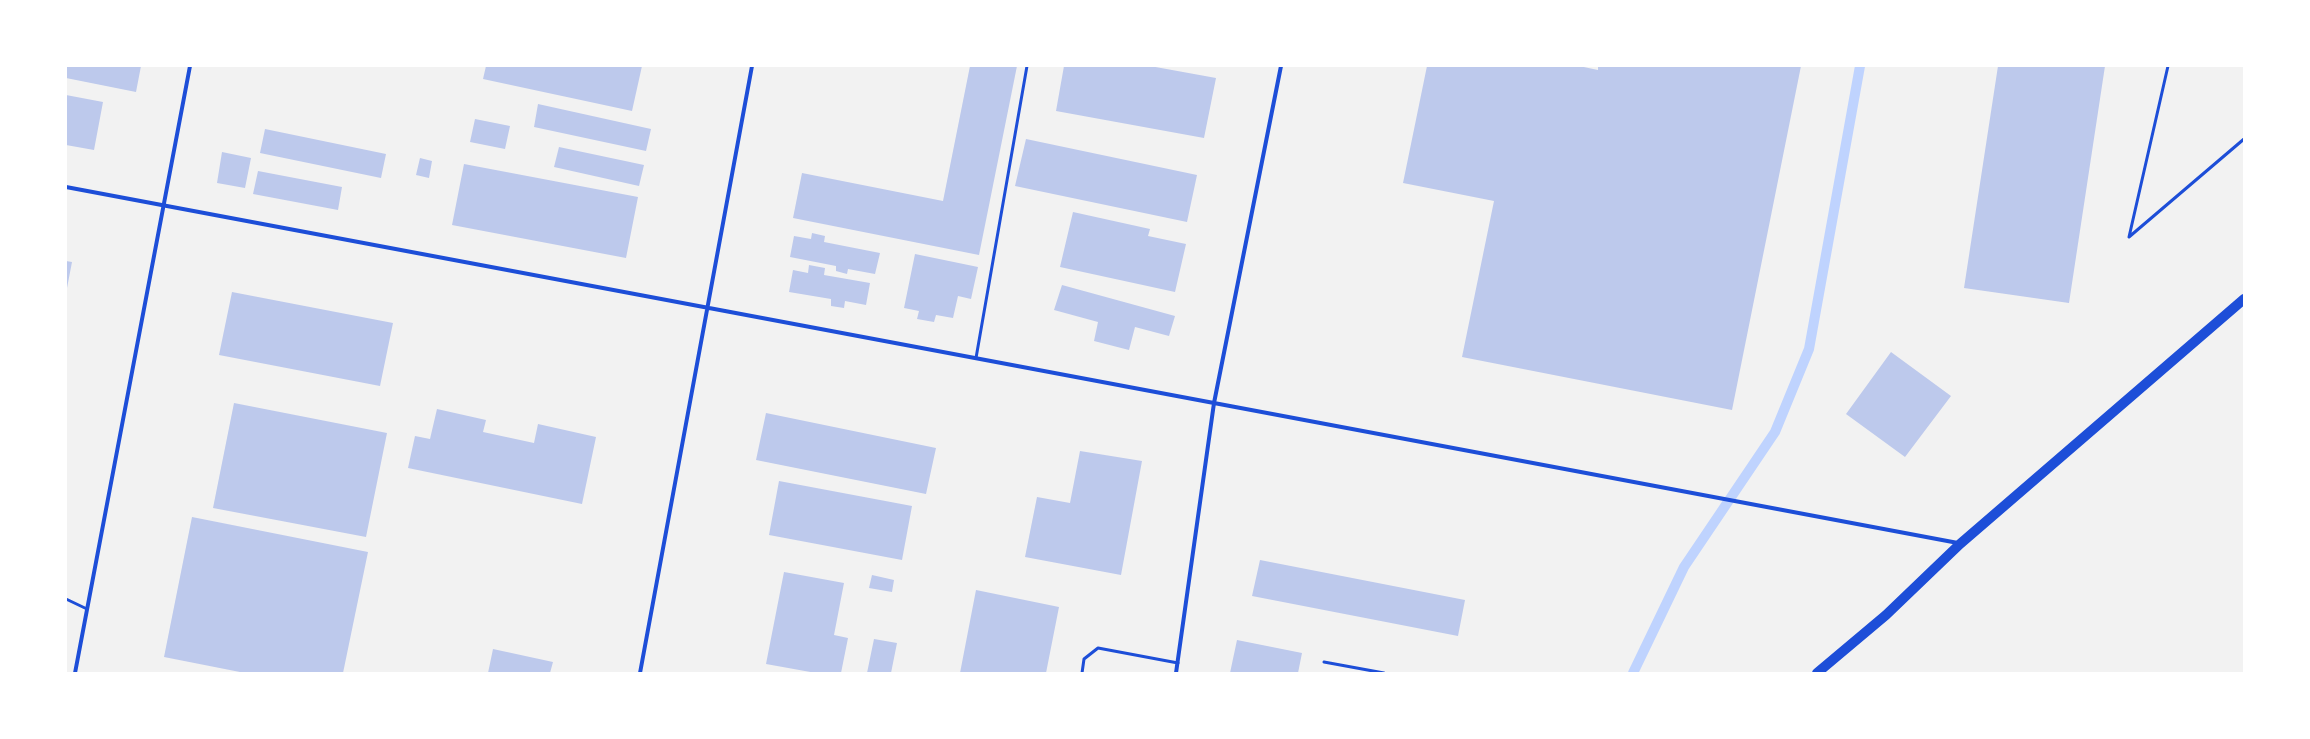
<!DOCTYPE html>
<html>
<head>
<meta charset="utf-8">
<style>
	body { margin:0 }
	#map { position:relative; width:2310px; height:739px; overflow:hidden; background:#f2f2f2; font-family:Manrope,sans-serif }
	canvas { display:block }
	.frame { position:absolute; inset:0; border:67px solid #fff; pointer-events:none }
</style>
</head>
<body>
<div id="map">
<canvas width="2310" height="739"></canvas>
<div class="frame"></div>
</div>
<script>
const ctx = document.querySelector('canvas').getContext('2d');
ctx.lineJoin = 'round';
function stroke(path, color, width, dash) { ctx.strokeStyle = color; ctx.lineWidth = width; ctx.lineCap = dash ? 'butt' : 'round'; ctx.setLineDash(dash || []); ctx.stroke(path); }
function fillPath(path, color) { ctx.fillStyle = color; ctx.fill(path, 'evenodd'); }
const stream = new Path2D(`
	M 1633,673 L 1684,567 L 1775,432 L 1809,349 L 1860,66`);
const building = new Path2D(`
	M 66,66 L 141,66 L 136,92 L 66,78 Z
	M 486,66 L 642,66 L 632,111 L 483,79 Z
	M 970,66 L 1017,66 L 979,255 L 793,218 L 802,173 L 943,201 Z
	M 1064,66 L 1150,66 L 1216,78 L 1204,138 L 1056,111 Z
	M 1427,66 L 1579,66 L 1598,70 L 1598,66 L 1801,66 L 1732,410 L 1462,357 L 1494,201 L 1403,183 Z
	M 1998,66 L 2105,66 L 2069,303 L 1964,288 Z
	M 66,95 L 103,102 L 94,150 L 66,145 Z
	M 538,104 L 651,129 L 646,151 L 534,127 Z
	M 475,119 L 510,126 L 505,149 L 470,142 Z
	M 265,129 L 386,154 L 381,178 L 260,153 Z
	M 1026,139 L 1197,175 L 1187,222 L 1015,186 Z
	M 559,147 L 644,165 L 639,186 L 554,167 Z
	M 222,152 L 251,158 L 245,188 L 217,183 Z
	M 420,158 L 432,161 L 429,178 L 416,175 Z
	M 464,164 L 638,197 L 626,258 L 452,225 Z
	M 258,171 L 342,187 L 338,210 L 253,194 Z
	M 1073,212 L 1150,229 L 1148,236 L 1186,244 L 1175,292 L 1060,267 Z
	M 812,233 L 825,236 L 824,242 L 880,253 L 875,274 L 848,269 L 847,274 L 836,271 L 836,266 L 790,257 L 794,236 L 811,239 Z
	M 915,254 L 978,267 L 971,299 L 958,296 L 953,318 L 936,315 L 934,322 L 917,319 L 919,311 L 904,308 Z
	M 66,261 L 72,262 L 67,288 L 66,288 Z
	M 809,265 L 825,268 L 824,275 L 870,283 L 866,305 L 845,301 L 844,308 L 831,306 L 831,299 L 789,292 L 793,270 L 808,273 Z
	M 1062,285 L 1175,316 L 1169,336 L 1135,327 L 1129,350 L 1094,341 L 1098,322 L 1054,310 Z
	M 232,292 L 393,323 L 380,386 L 219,355 Z
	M 1891,352 L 1951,396 L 1905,457 L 1846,414 Z
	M 234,403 L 387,433 L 366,537 L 213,508 Z
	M 437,409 L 486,420 L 483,432 L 534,443 L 538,424 L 596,437 L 582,504 L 408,468 L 415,436 L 430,439 Z
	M 766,413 L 936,448 L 926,494 L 756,460 Z
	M 1080,451 L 1142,461 L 1121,575 L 1025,557 L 1037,497 L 1070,503 Z
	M 779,481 L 912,506 L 902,560 L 769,535 Z
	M 192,517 L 368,552 L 343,673 L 245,673 L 164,657 Z
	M 1260,560 L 1465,600 L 1458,636 L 1252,596 Z
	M 784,572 L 844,583 L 834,635 L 848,638 L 841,673 L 816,673 L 766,664 Z
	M 872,575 L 894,580 L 892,592 L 869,588 Z
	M 976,590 L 1059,607 L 1046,673 L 960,673 Z
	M 874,639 L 897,643 L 891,673 L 867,673 Z
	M 1237,640 L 1302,653 L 1298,673 L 1230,673 Z
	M 493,649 L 553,662 L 550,673 L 488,673 Z`);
const service = new Path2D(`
	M 2168,66 L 2129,237 L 2244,139
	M 976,358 L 1027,66
	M 66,599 L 87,609
	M 1324,662 L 1384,673
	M 1082,673 L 1084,659 L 1098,648 L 1178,663`);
const minor = new Path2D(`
	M 66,187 L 1958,543
	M 75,673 L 190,66
	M 640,673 L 752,66
	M 1176,673 L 1214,403 L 1281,66`);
const primary = new Path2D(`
	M 1817,673 L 1886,615 L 1960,544 L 2244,299`);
stroke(stream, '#bfd3fe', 10);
fillPath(building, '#bdc9ec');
stroke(service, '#1d4ed8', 3);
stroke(minor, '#1d4ed8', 4);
stroke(primary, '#1d4ed8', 10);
</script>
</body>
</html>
